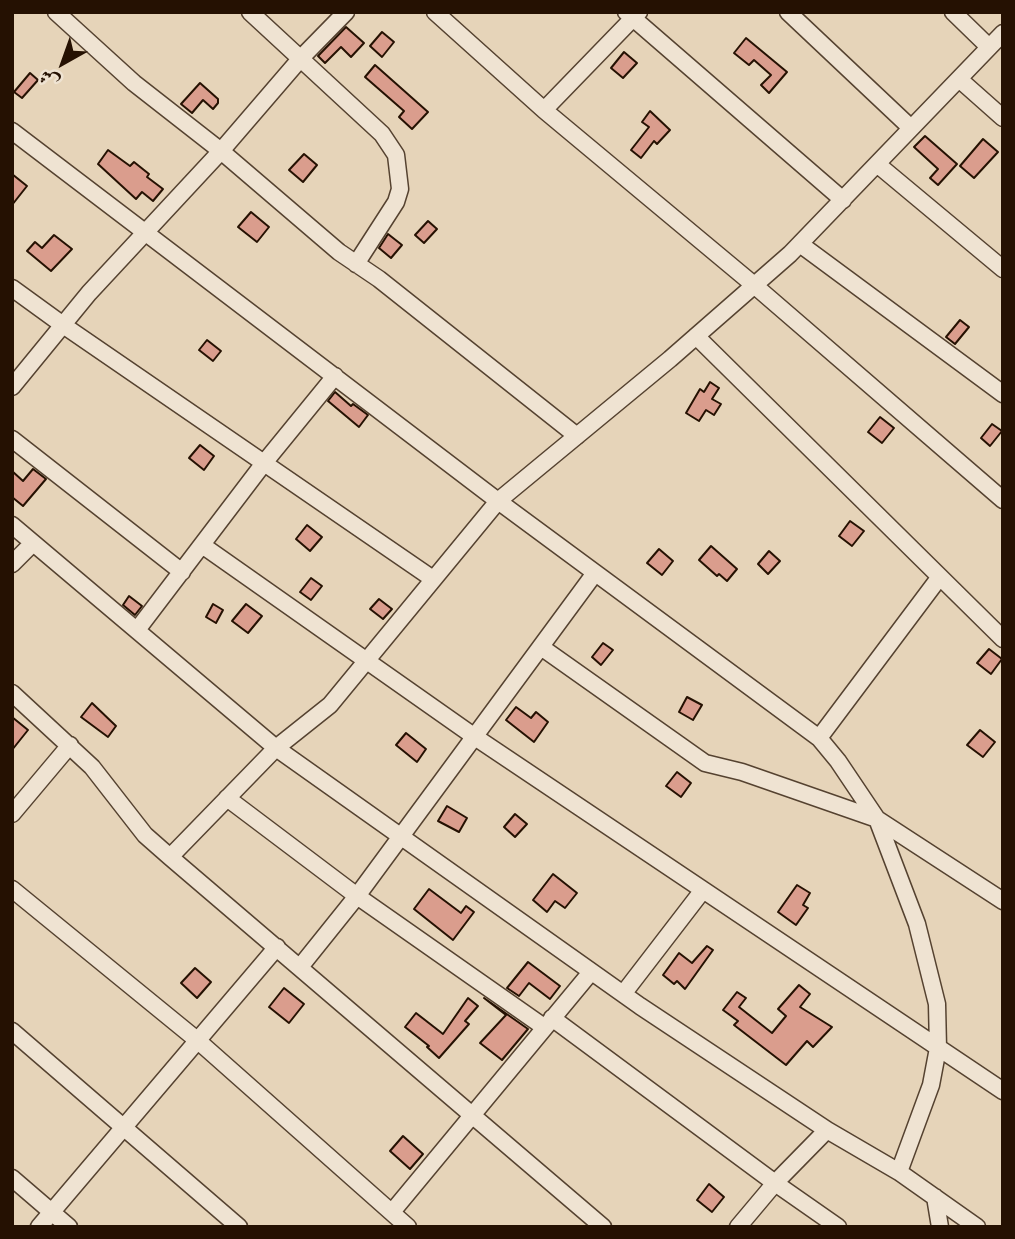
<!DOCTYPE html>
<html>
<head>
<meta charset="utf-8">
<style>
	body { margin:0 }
	#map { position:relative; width:1015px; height:1239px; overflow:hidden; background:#e6d4b9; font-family:"IM FELL Double Pica",Amiri,serif }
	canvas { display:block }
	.frame { position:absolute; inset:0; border:14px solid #251102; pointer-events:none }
	.north { position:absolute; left:28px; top:28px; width:70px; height:70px; -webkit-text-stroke:5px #efe3d2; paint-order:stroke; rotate:220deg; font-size:19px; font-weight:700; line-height:28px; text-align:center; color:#251102 }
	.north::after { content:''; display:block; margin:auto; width:24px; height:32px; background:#251102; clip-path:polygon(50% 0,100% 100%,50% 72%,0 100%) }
</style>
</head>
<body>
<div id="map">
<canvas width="1015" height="1239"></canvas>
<div class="frame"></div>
<div class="north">ش</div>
</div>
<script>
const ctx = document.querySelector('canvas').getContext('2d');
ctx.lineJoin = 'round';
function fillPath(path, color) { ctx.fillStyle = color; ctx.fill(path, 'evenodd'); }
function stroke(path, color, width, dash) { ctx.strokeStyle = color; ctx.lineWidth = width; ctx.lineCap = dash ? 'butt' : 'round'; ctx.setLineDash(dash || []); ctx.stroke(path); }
const building = new Path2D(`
	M 346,27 L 364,43 L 351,57 L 341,47 L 325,63 L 318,56 Z
	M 382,32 L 394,42 L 382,57 L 370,46 Z
	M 746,38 L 787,72 L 769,93 L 761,85 L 771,75 L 754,60 L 749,65 L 734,53 Z
	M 624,52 L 637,63 L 623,78 L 611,68 Z
	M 375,65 L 428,112 L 412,129 L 399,117 L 404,111 L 365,77 Z
	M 30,73 L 38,80 L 22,98 L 14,92 Z
	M 200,83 L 218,99 L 218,103 L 213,109 L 203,100 L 192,113 L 181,104 Z
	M 650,111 L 670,130 L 657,144 L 654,141 L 641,158 L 631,150 L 649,127 L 642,122 Z
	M 925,136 L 957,164 L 938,185 L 930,178 L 938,169 L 914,147 Z
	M 983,139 L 998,152 L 974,178 L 960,166 Z
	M 108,150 L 130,166 L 134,162 L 149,174 L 147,177 L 163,189 L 153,201 L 142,192 L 136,199 L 98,164 Z
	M 304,154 L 317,165 L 303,182 L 289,170 Z
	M 12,174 L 27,186 L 12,205 Z
	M 251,212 L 269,227 L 257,242 L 238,227 Z
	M 428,221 L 437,229 L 424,243 L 415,235 Z
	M 388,234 L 402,245 L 391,258 L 379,248 Z
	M 54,235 L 72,249 L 51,271 L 27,251 L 35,242 L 42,248 Z
	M 960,320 L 969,327 L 955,344 L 946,337 Z
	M 207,340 L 221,351 L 213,361 L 199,350 Z
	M 710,382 L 719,388 L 712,399 L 721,404 L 714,415 L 706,410 L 699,421 L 686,413 L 700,389 L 704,392 Z
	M 335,392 L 351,406 L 353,404 L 368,415 L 359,427 L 328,401 Z
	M 880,417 L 894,428 L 882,443 L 868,432 Z
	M 992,424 L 1002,431 L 990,446 L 981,438 Z
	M 200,445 L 214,456 L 204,470 L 189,458 Z
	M 33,469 L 46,479 L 23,506 L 12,497 L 12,471 L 23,481 Z
	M 850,521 L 864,531 L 852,546 L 839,536 Z
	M 307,525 L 322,537 L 310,551 L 296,539 Z
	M 711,546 L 737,569 L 727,581 L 719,574 L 717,576 L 699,560 Z
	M 659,549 L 673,561 L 662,575 L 647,563 Z
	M 769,551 L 780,561 L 768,574 L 758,564 Z
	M 311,578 L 322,586 L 311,600 L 300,592 Z
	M 129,596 L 142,606 L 135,615 L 123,605 Z
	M 379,599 L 392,609 L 383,619 L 370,609 Z
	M 213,604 L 223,610 L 216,623 L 206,617 Z
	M 246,604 L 262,616 L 248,633 L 232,621 Z
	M 603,643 L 613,650 L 601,665 L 592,657 Z
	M 989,649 L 1002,659 L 991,674 L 977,663 Z
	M 687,697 L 702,705 L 693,720 L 679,712 Z
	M 92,703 L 116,726 L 108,737 L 81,717 Z
	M 516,707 L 531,718 L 536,712 L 548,722 L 534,742 L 506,720 Z
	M 12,717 L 28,730 L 12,750 Z
	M 980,730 L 995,742 L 983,757 L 967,745 Z
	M 406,733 L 426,749 L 417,762 L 396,745 Z
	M 677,772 L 691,783 L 681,797 L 666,786 Z
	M 447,806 L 467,818 L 459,832 L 438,821 Z
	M 515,814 L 527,824 L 515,837 L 504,827 Z
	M 553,874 L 577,893 L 565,908 L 555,901 L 547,912 L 533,900 Z
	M 797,885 L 810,893 L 803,905 L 808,908 L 796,925 L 778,912 Z
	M 429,889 L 461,913 L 466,906 L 474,912 L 453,940 L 414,909 Z
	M 707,946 L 713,950 L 685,989 L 677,981 L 674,984 L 663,975 L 679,953 L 692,963 Z
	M 528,962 L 560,986 L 550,999 L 529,983 L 519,996 L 507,988 Z
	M 195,968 L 211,982 L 197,998 L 181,983 Z
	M 799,985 L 810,994 L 800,1007 L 832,1027 L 813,1047 L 807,1041 L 786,1065 L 734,1025 L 738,1021 L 723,1010 L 737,992 L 746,998 L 739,1007 L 772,1033 L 786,1016 L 778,1009 Z
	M 284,988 L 304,1004 L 289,1023 L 269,1007 Z
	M 468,998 L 478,1006 L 465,1021 L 469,1024 L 439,1058 L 427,1047 L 429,1046 L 405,1027 L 416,1013 L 443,1034 Z
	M 484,998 L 528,1029 L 502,1060 L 480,1043 L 506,1015 Z
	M 403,1136 L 423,1154 L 410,1169 L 390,1151 Z
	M 709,1184 L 724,1197 L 712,1212 L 697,1200 Z`);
const minor = new Path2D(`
	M 56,12 L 134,83 L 221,151 L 339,252 L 379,279 L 577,436
	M 250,12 L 382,134 L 396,155 L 400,189 L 396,202 L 356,264
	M 435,12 L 544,110 L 754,285 L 1003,500
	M 626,12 L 843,200
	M 788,12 L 911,128
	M 953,12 L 989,47
	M 959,79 L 1003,118
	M 544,110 L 639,12
	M 12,131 L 498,501 L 819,738 L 838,761 L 877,819 L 917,924 L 937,1004 L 938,1048 L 931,1085 L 899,1172
	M 877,164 L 1003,269
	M 800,244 L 1003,394
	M 12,288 L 63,325 L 433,579
	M 696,336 L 1003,639
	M 12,387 L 89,293 L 221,151 L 301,58 L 346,12
	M 12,439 L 182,572
	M 12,525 L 276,748 L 640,1006 L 827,1130
	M 202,545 L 475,737 L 1003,1091
	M 12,564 L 33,543
	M 137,630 L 264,463 L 335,376
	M 541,647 L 705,763 L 742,772 L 877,819 L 1003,901
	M 12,693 L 92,767 L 145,835 L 170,857 L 603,1227
	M 819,738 L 939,578
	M 227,798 L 357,896 L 544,1027
	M 12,814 L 70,745
	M 170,857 L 276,748 L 330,705 L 498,501 L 670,359 L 790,254 L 1003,33
	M 12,889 L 197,1040 L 408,1227
	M 300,967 L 357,896 L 595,573
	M 623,994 L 703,890
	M 552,1018 L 775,1183 L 838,1227
	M 12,1031 L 239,1227
	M 12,1178 L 69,1227
	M 935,1197 L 940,1227
	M 392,1212 L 591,972
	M 39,1227 L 277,947
	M 738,1227 L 775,1183 L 827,1130 L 899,1172 L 977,1227`);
fillPath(building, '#da9d8d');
stroke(building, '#251102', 2);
stroke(minor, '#554230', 19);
stroke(minor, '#efe3d2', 16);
</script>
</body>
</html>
